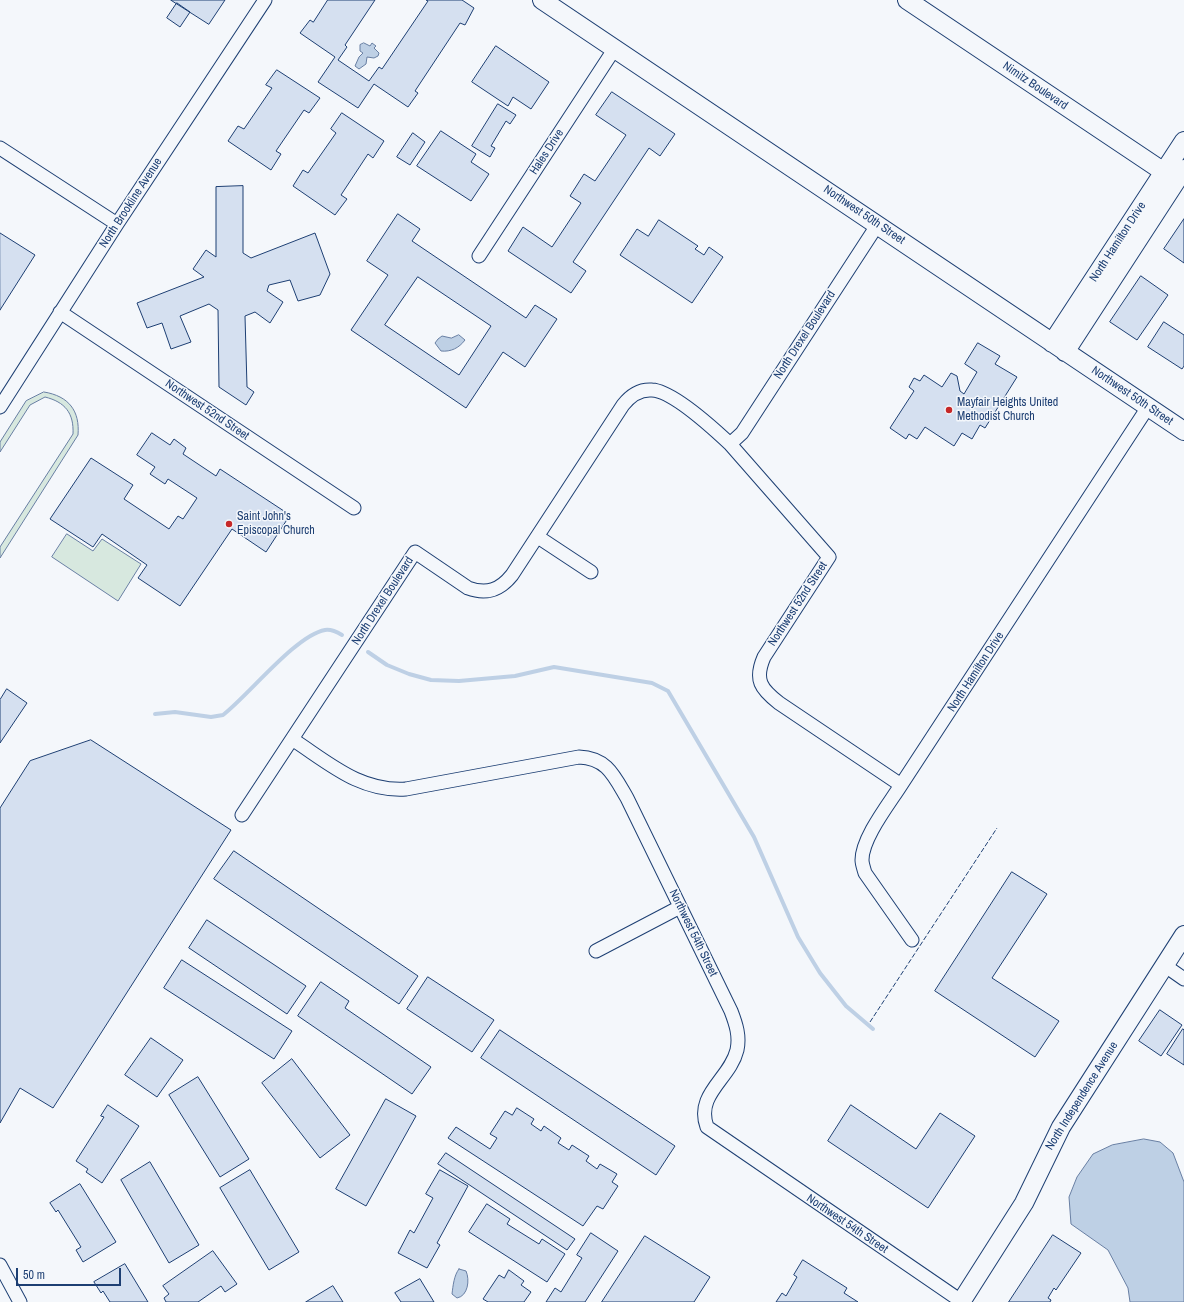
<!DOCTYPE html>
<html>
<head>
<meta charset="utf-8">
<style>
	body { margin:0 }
	#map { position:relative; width:1184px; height:1302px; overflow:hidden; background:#f4f7fb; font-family:"Archivo Narrow",sans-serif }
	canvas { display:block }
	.scale { position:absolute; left:16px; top:1268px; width:105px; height:18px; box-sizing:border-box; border:2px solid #1d3f73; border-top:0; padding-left:5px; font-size:12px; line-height:14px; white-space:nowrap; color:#1d3f73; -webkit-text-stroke:3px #f4f7fb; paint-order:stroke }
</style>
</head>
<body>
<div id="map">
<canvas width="1184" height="1302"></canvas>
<div class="scale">50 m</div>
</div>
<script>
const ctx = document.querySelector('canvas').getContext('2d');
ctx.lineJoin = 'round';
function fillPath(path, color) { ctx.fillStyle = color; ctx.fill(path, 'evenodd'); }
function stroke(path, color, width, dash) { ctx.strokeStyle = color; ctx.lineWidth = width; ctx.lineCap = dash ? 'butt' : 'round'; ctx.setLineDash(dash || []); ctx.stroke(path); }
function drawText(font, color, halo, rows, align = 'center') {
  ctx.font = font + ' "Archivo Narrow",sans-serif'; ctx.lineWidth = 3; ctx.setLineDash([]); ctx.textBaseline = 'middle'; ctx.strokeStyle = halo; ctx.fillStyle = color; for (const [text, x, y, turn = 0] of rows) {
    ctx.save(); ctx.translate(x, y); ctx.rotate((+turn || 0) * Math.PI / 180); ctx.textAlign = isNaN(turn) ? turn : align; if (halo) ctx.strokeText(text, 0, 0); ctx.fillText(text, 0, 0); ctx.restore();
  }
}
const green = new Path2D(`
	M 44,392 C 69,396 80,411 78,435 L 0,558 L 0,547 L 73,434 C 74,413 65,402 45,397 L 30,405 L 0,452 L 0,442 L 26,401 Z
	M 67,534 L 93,551 L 102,539 L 141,564 L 118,601 L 52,557 Z`);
const water = new Path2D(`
	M 364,43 L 370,46 L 372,43 L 376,46 L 374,48 L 379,53 L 378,56 L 374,58 L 367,57 L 366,64 L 359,69 L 355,66 L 359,57 L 363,53 L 360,51 L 360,45 Z
	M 459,335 L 465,340 C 459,348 451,352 441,351 L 435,343 L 438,339 L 442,336 L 451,338 Z
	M 1144,1139 L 1160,1142 L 1173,1153 L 1184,1182 L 1184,1302 L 1130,1302 L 1128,1288 L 1108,1250 L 1071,1224 L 1069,1197 L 1077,1177 L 1093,1154 L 1112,1145 Z
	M 459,1269 L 466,1271 C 470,1280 468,1296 457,1298 L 452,1294 C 453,1286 454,1275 459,1269 Z`);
const stream = new Path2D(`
	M 368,652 L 387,665 L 409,674 L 431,680 L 459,681 L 515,676 L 554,667 L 652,683 L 668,691 L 754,837 L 798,937 L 820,973 L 846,1006 L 873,1029
	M 155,714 L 175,712 L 211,717 L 223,715 C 248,696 296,635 325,630 C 331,629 337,632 342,635`);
const building = new Path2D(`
	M 171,0 L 225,0 L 209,24 Z
	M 328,0 L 375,0 L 345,45 L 347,47 L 338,60 L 369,81 L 379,67 L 382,69 L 428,1 L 426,0 L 462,0 L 474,8 L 465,25 L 460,23 L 415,91 L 418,93 L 408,107 L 374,84 L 358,108 L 318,82 L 335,57 L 300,33 L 310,20 L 313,22 Z
	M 177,3 L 190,12 L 180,27 L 167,18 Z
	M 496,46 L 549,82 L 531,109 L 513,97 L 508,106 L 472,82 Z
	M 277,70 L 320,98 L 309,113 L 304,110 L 276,151 L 281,154 L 271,170 L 228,141 L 238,126 L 244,129 L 272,88 L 266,85 Z
	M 612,92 L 675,134 L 660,156 L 649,148 L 573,262 L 586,271 L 571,293 L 508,251 L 523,227 L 552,247 L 581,203 L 570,196 L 584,174 L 595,181 L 626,135 L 596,115 Z
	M 498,104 L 516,115 L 510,124 L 506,121 L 491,146 L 495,148 L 490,157 L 472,146 Z
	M 342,113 L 384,141 L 373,158 L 368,154 L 341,195 L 347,199 L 335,215 L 293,186 L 303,170 L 308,173 L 336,133 L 331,129 Z
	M 441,131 L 476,154 L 471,162 L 489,174 L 471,201 L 417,166 Z
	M 413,133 L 425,142 L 410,165 L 397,157 Z
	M 243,186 L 243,253 L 251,258 L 315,233 L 330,274 L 320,295 L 298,301 L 290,280 L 269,285 L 267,291 L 283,302 L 270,323 L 255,312 L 245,316 L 247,387 L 254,392 L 246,405 L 219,387 L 218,310 L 209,304 L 180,316 L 191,342 L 171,349 L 162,323 L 147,328 L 137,303 L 204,277 L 193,269 L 206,250 L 216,257 L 216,187 Z
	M 398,214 L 420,229 L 412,241 L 526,318 L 535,305 L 557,319 L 525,367 L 503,352 L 466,408 L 351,330 L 388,275 L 367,261 ZM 418,277 L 491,326 L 459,375 L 385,325 Z
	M 1184,219 L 1184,263 L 1164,249 Z
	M 659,220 L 698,246 L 695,249 L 704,255 L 709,247 L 723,257 L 692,303 L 620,255 L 637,229 L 648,236 Z
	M 0,233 L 35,255 L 0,310 Z
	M 1141,276 L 1168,295 L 1137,340 L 1110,322 Z
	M 1164,322 L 1184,335 L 1184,366 L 1182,369 L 1148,347 Z
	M 978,343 L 1000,356 L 995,364 L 1017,377 L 985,428 L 980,425 L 972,439 L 962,433 L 954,446 L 925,427 L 917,439 L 909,434 L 906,439 L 890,428 L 914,391 L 909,387 L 914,378 L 920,381 L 924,375 L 942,387 L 951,373 L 957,376 L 960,391 L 964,394 L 977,372 L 965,364 Z
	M 152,433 L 170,445 L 174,439 L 186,448 L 183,454 L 216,476 L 220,469 L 290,515 L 266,552 L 232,529 L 180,606 L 138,578 L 147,565 L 102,534 L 93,547 L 50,519 L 91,458 L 133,485 L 124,499 L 169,529 L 178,516 L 183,519 L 197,498 L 168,479 L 165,484 L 150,474 L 155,467 L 137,455 Z
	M 7,689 L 27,703 L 0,743 L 0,700 Z
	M 91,740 L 231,830 L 53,1108 L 20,1088 L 0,1123 L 0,808 L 30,761 Z
	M 234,851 L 418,976 L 399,1004 L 214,879 Z
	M 1012,872 L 1047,894 L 992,978 L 1059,1021 L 1035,1057 L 935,991 Z
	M 207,920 L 306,986 L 287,1014 L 189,948 Z
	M 182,960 L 292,1031 L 274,1059 L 164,988 Z
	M 428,977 L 494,1020 L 472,1052 L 407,1009 Z
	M 321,982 L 349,1001 L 345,1008 L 431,1067 L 412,1094 L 298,1016 Z
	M 1160,1010 L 1182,1025 L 1161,1056 L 1139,1041 Z
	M 1183,1029 L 1184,1030 L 1184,1065 L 1167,1054 Z
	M 500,1030 L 675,1146 L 656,1175 L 481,1058 Z
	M 151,1038 L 183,1060 L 157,1097 L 125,1075 Z
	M 292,1059 L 350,1135 L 320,1158 L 262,1083 Z
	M 198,1077 L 249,1159 L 220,1177 L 169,1095 Z
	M 386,1099 L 416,1116 L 366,1206 L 336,1189 Z
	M 108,1105 L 139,1126 L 102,1183 L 86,1172 L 88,1169 L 76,1161 L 104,1117 L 101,1116 Z
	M 851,1105 L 916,1149 L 940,1113 L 975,1136 L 928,1208 L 828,1141 Z
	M 517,1108 L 534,1119 L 531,1124 L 541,1131 L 544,1126 L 561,1138 L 558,1143 L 569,1150 L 572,1145 L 589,1156 L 586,1161 L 597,1169 L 600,1164 L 617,1174 L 612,1182 L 618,1186 L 603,1209 L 597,1206 L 583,1226 L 448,1138 L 456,1127 L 490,1149 L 497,1138 L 490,1134 L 505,1111 L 512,1115 Z
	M 446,1153 L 575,1239 L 567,1250 L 438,1164 Z
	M 150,1162 L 199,1245 L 169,1263 L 121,1180 Z
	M 250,1170 L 299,1252 L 269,1270 L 220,1188 Z
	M 440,1170 L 468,1186 L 437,1243 L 440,1245 L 427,1268 L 398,1253 L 410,1230 L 414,1233 L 433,1198 L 426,1194 Z
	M 80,1184 L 116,1242 L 83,1262 L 76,1250 L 81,1247 L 58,1210 L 56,1212 L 50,1203 Z
	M 487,1204 L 510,1219 L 507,1224 L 539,1244 L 542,1239 L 565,1254 L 547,1282 L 469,1232 Z
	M 591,1233 L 618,1251 L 585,1302 L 546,1302 L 555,1288 L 561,1292 L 582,1258 L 577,1255 Z
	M 1053,1235 L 1081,1253 L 1056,1290 L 1054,1288 L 1048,1298 L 1051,1300 L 1050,1302 L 1009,1302 Z
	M 645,1236 L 710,1277 L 694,1302 L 602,1302 Z
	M 213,1251 L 237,1284 L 225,1292 L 221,1286 L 198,1302 L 166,1302 L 164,1298 L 169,1294 L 163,1286 Z
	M 803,1260 L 847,1288 L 844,1293 L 858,1302 L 776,1302 L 782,1293 L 786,1296 L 797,1277 L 794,1275 Z
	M 125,1264 L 148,1302 L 110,1302 L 103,1291 L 101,1293 L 94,1282 Z
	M 509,1270 L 524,1281 L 521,1285 L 531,1292 L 524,1302 L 488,1302 L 483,1299 L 499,1275 L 504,1278 Z
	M 420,1279 L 434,1302 L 401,1302 L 395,1293 Z
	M 333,1286 L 343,1302 L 306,1302 Z`);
const street = new Path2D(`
	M 0,148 L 117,224
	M 479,256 L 615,48
	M 60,312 L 354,508
	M 0,407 L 117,224 L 265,0
	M 730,444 L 742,433 L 878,224
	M 538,537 L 591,572
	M 292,739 C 329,763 360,792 406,789 L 579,757 C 607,758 614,776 627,798 L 731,1011 C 736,1024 740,1036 737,1050 C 730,1079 695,1094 707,1127 L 961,1301
	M 242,815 L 415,552 L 468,588 C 487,595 500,590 512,575 L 623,405 C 630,396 639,389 652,390 C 673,391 714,429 730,444 L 829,557 L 764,657 C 754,680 761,689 779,703 L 901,785
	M 912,940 L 865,873 C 864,869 862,864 862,860 C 862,838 889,804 901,785 L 1148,407
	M 596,951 L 680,907
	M 1164,965 L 1184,979
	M 0,1265 L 20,1302`);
const secondary = new Path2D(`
	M 542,0 L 1184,431
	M 907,0 L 1164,172
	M 1052,343 L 1184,141
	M 1065,352 L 1184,169
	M 961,1302 L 1024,1203 L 1061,1127 L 1184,935`);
const fence = new Path2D(`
	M 870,1022 L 997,828`);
const markers = [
	[949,410,4,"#c62828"],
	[229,524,4,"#c62828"]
];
const streetNames = [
	["Nimitz Boulevard",1035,86,34],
	["Hales Drive",547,152,-57],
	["North Brookline Avenue",131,203,-57],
	["Northwest 50th Street",864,215,34],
	["North Hamilton Drive",1118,242,-57],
	["North Drexel Boulevard",805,335,-57],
	["Northwest 50th Street",1132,396,34],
	["Northwest 52nd Street",207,410,34],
	["North Drexel Boulevard",383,601,-57],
	["Northwest 52nd Street",798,604,-57],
	["North Hamilton Drive",976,672,-57],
	["Northwest 54th Street",693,933,64],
	["North Independence Avenue",1082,1096,-58],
	["Northwest 54th Street",847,1224,34]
];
const poiNames = [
	["Mayfair Heights United",957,403],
	["Methodist Church",957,417],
	["Saint John's",237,517],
	["Episcopal Church",237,531]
];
fillPath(green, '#d7e8df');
stroke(green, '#687fa3', 1);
fillPath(water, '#bed0e5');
stroke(water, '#687fa3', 1);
stroke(stream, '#bed0e5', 4);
fillPath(building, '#d5e0f0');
stroke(building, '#1d3f73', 1);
stroke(street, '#1d3f73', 15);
stroke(secondary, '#1d3f73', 20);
stroke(street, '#f4f7fb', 13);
stroke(secondary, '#f4f7fb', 18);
stroke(fence, '#1d3f73', 1, [5, 2]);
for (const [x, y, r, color] of markers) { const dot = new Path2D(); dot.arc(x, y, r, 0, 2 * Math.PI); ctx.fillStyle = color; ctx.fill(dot); stroke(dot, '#f4f7fb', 1.5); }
drawText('12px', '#1d3f73', '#f4f7fb', streetNames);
drawText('12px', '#1d3f73', '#f4f7fb', poiNames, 'left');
</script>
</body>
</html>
